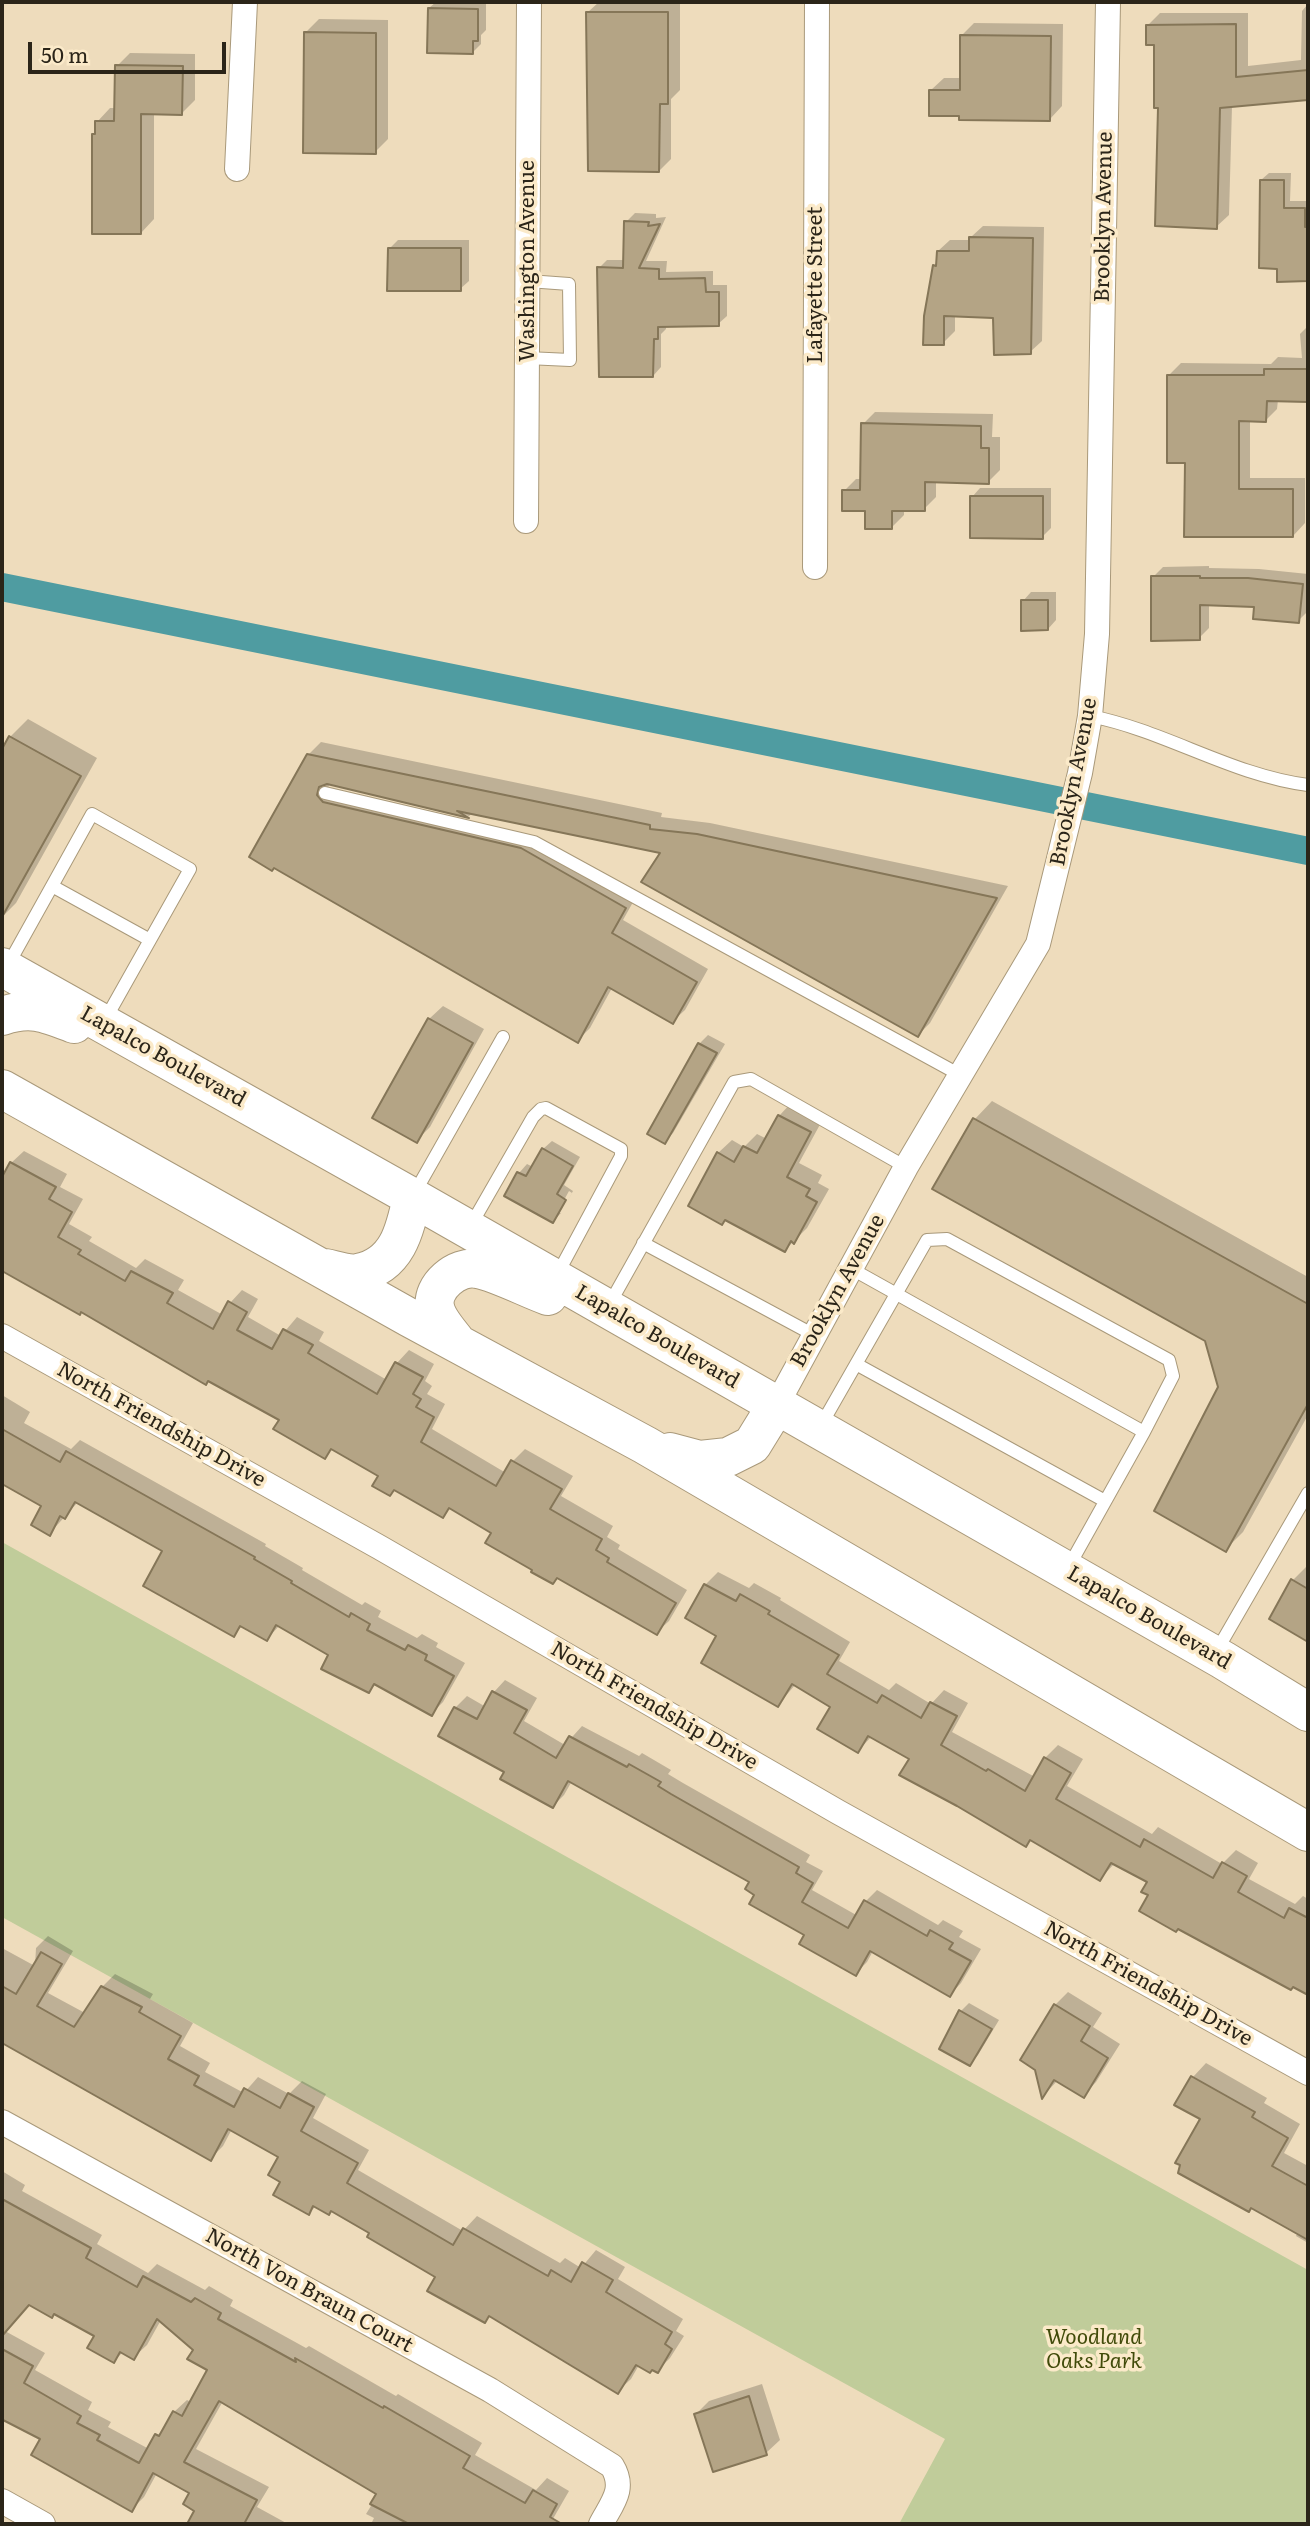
<!DOCTYPE html>
<html>
<head>
<meta charset="utf-8">
<style>
	body { margin:0 }
	#map { position:relative; width:1310px; height:2526px; overflow:hidden; background:#eedcbc; font-family:Literata,serif }
	canvas { display:block }
	.frame { position:absolute; inset:0; border:4px solid #2b2519; pointer-events:none }
	.scale { position:absolute; left:28px; top:42px; width:198px; height:32px; box-sizing:border-box; border:4px solid #2b2519; border-top:0; padding-left:9px; font-size:21px; line-height:24px; white-space:nowrap; color:#2b2519; -webkit-text-stroke:5px #fbeac9; paint-order:stroke }
</style>
</head>
<body>
<div id="map">
<canvas width="1310" height="2526"></canvas>
<div class="frame"></div>
<div class="scale">50 m</div>
</div>
<script>
const ctx = document.querySelector('canvas').getContext('2d');
ctx.lineJoin = 'round';
function fillPath(path, color) { ctx.fillStyle = color; ctx.fill(path, 'evenodd'); }
function stroke(path, color, width, dash) { ctx.strokeStyle = color; ctx.lineWidth = width; ctx.lineCap = dash ? 'butt' : 'round'; ctx.setLineDash(dash || []); ctx.stroke(path); }
function drawText(font, color, halo, rows, align = 'center') {
  ctx.font = font + ' Literata,serif'; ctx.lineWidth = 7; ctx.setLineDash([]); ctx.textBaseline = 'middle'; ctx.strokeStyle = halo; ctx.fillStyle = color; for (const [text, x, y, turn = 0] of rows) {
    ctx.save(); ctx.translate(x, y); ctx.rotate((+turn || 0) * Math.PI / 180); ctx.textAlign = isNaN(turn) ? turn : align; if (halo) ctx.strokeText(text, 0, 0); ctx.fillText(text, 0, 0); ctx.restore();
  }
}
const green = new Path2D(`
	M 2,1542 L 1308,2270 L 1308,2524 L 899,2524 L 945,2439 L 2,1917 Z`);
const shadow = new Path2D(`
	M 436,2 L 486,2 L 486,30 L 481,35 L 481,44 L 473,52 L 429,8 Z
	M 599,2 L 680,2 L 680,90 L 671,99 L 671,159 L 659,171 L 588,12 Z
	M 1308,4 L 1308,98 L 1232,106 L 1229,215 L 1216,227 L 1160,106 L 1156,44 L 1148,25 L 1160,13 L 1248,13 L 1248,66 L 1301,60 L 1302,11 Z
	M 319,19 L 388,20 L 388,139 L 375,152 L 305,33 Z
	M 974,23 L 1063,24 L 1062,106 L 1050,119 L 931,90 L 944,78 L 961,78 L 962,35 Z
	M 130,53 L 195,54 L 195,100 L 182,113 L 154,113 L 154,219 L 141,233 L 93,135 L 97,132 L 97,122 L 110,108 L 116,108 L 117,66 Z
	M 1269,173 L 1291,173 L 1290,201 L 1308,201 L 1308,279 L 1279,280 L 1261,180 Z
	M 635,213 L 656,214 L 656,218 L 666,217 L 646,261 L 667,261 L 666,272 L 713,271 L 713,285 L 727,285 L 727,316 L 718,324 L 666,325 L 666,329 L 661,334 L 661,367 L 653,376 L 599,268 L 607,260 L 625,260 L 626,222 Z
	M 983,226 L 1044,227 L 1042,341 L 1030,352 L 995,316 L 955,315 L 955,331 L 943,343 L 934,266 L 938,262 L 938,251 L 950,240 L 971,240 L 971,237 Z
	M 398,240 L 469,240 L 469,281 L 460,289 L 389,249 Z
	M 1308,326 L 1308,401 L 1278,400 L 1277,409 L 1265,421 L 1250,420 L 1250,478 L 1305,478 L 1305,523 L 1293,536 L 1186,461 L 1169,375 L 1181,363 L 1271,364 L 1278,357 L 1302,358 L 1300,334 Z
	M 875,412 L 993,414 L 992,437 L 1000,437 L 1000,470 L 988,482 L 936,481 L 936,497 L 924,509 L 904,509 L 904,515 L 892,527 L 844,491 L 856,479 L 862,479 L 863,424 Z
	M 980,488 L 1051,488 L 1051,528 L 1042,537 L 972,497 Z
	M 1209,566 L 1209,568 L 1259,569 L 1308,574 L 1308,611 L 1298,621 L 1256,605 L 1209,603 L 1209,628 L 1199,638 L 1153,577 L 1163,567 Z
	M 1031,592 L 1056,592 L 1056,620 L 1048,629 L 1023,601 Z
	M 28,719 L 97,758 L 16,903 L 2,917 L 2,752 L 10,737 Z
	M 321,742 L 662,813 L 661,817 L 710,823 L 1008,886 L 930,1023 L 918,1035 L 663,852 L 473,813 L 469,816 L 329,785 L 328,788 L 535,836 L 637,895 L 623,920 L 708,969 L 685,1010 L 672,1022 L 612,988 L 590,1028 L 578,1040 L 274,867 L 308,755 Z
	M 443,1006 L 484,1029 L 430,1127 L 416,1141 L 429,1019 Z
	M 708,1035 L 725,1044 L 673,1133 L 664,1142 L 699,1044 Z
	M 992,1101 L 1308,1277 L 1308,1415 L 1243,1532 L 1226,1549 L 1220,1388 L 1206,1340 L 934,1188 L 975,1119 Z
	M 792,1102 L 823,1119 L 799,1163 L 822,1175 L 818,1183 L 829,1189 L 807,1228 L 785,1250 L 718,1153 L 732,1140 L 744,1147 L 757,1134 L 767,1139 L 779,1116 Z
	M 552,1141 L 580,1157 L 564,1185 L 573,1191 L 561,1213 L 572,1193 L 569,1191 L 557,1213 L 561,1213 L 553,1221 L 519,1173 L 527,1164 L 533,1167 L 543,1149 Z
	M 24,1151 L 67,1174 L 60,1187 L 83,1199 L 69,1224 L 92,1237 L 89,1241 L 136,1268 L 145,1259 L 184,1280 L 178,1290 L 223,1315 L 230,1303 L 242,1290 L 258,1299 L 248,1317 L 281,1336 L 297,1317 L 324,1332 L 319,1341 L 387,1380 L 397,1363 L 409,1350 L 434,1364 L 425,1381 L 432,1386 L 427,1394 L 445,1404 L 432,1429 L 506,1473 L 513,1461 L 525,1449 L 573,1476 L 561,1496 L 613,1526 L 607,1537 L 620,1545 L 618,1549 L 687,1590 L 669,1621 L 656,1633 L 558,1577 L 553,1582 L 493,1532 L 451,1507 L 442,1516 L 380,1475 L 333,1448 L 325,1456 L 281,1420 L 2,1263 L 2,1180 L 11,1163 Z
	M 2,1395 L 30,1412 L 24,1423 L 71,1449 L 80,1440 L 266,1544 L 265,1546 L 303,1568 L 302,1570 L 362,1605 L 365,1602 L 381,1611 L 378,1617 L 417,1638 L 422,1634 L 438,1643 L 436,1647 L 465,1663 L 443,1702 L 431,1714 L 376,1684 L 369,1691 L 330,1655 L 280,1625 L 267,1639 L 243,1625 L 234,1635 L 164,1550 L 78,1502 L 50,1533 L 44,1505 L 2,1482 Z
	M 1306,1567 L 1308,1569 L 1308,1640 L 1271,1618 L 1293,1580 Z
	M 718,1572 L 749,1588 L 754,1583 L 781,1598 L 780,1600 L 850,1642 L 839,1661 L 889,1690 L 896,1683 L 931,1704 L 944,1690 L 968,1703 L 952,1732 L 1035,1777 L 1045,1758 L 1058,1745 L 1083,1759 L 1067,1786 L 1152,1834 L 1158,1827 L 1222,1864 L 1236,1850 L 1258,1863 L 1249,1879 L 1295,1904 L 1303,1896 L 1308,1899 L 1308,1993 L 1150,1895 L 1149,1882 L 1115,1863 L 1100,1879 L 1031,1839 L 1026,1844 L 911,1758 L 872,1736 L 858,1751 L 833,1706 L 795,1685 L 778,1705 L 718,1635 L 705,1585 Z
	M 505,1680 L 537,1698 L 524,1721 L 565,1745 L 582,1726 L 639,1756 L 642,1753 L 671,1770 L 668,1774 L 683,1783 L 810,1855 L 806,1862 L 823,1871 L 812,1890 L 858,1916 L 866,1901 L 877,1890 L 938,1925 L 943,1920 L 963,1931 L 959,1937 L 981,1949 L 961,1983 L 950,1995 L 873,1951 L 867,1962 L 855,1974 L 806,1934 L 751,1882 L 572,1781 L 564,1795 L 553,1806 L 506,1771 L 440,1735 L 455,1708 L 467,1696 L 486,1707 L 494,1692 Z
	M 48,1936 L 73,1951 L 48,1993 L 85,2013 L 102,1987 L 115,1974 L 153,1994 L 150,1999 L 193,2023 L 180,2046 L 210,2063 L 205,2072 L 244,2093 L 258,2077 L 289,2094 L 302,2081 L 326,2094 L 313,2118 L 369,2150 L 358,2170 L 463,2231 L 477,2216 L 560,2263 L 565,2258 L 581,2268 L 596,2250 L 625,2267 L 618,2279 L 683,2319 L 676,2331 L 684,2336 L 670,2358 L 657,2371 L 639,2365 L 631,2379 L 618,2391 L 491,2315 L 485,2321 L 437,2277 L 332,2209 L 316,2206 L 309,2213 L 282,2181 L 281,2156 L 232,2129 L 223,2146 L 210,2159 L 2,2041 L 2,1948 L 35,1966 L 36,1948 Z
	M 1068,1992 L 1102,2013 L 1093,2027 L 1120,2044 L 1096,2082 L 1083,2096 L 1058,2080 L 1043,2096 L 1055,2005 Z
	M 969,2003 L 999,2020 L 978,2055 L 969,2064 L 961,2011 Z
	M 1206,2063 L 1267,2098 L 1264,2103 L 1300,2124 L 1284,2153 L 1308,2166 L 1308,2243 L 1296,2236 L 1298,2232 L 1203,2119 L 1177,2104 L 1193,2077 Z
	M 2,2171 L 25,2185 L 22,2191 L 102,2235 L 97,2244 L 148,2273 L 157,2264 L 205,2290 L 209,2286 L 233,2300 L 230,2306 L 306,2348 L 309,2346 L 396,2396 L 398,2394 L 482,2443 L 475,2455 L 536,2490 L 547,2478 L 569,2491 L 550,2524 L 413,2524 L 403,2519 L 401,2524 L 371,2524 L 374,2518 L 366,2514 L 379,2493 L 223,2401 L 196,2449 L 269,2487 L 257,2507 L 288,2524 L 189,2524 L 197,2510 L 191,2492 L 157,2473 L 144,2497 L 131,2510 L 42,2438 L 6,2420 L 2,2425 ZM 30,2303 L 55,2312 L 96,2335 L 114,2361 L 123,2352 L 134,2357 L 147,2345 L 161,2320 L 195,2349 L 209,2369 L 191,2402 L 187,2400 L 174,2412 L 149,2449 L 108,2427 L 111,2422 L 88,2410 L 92,2402 L 35,2370 L 45,2353 L 5,2331 Z
	M 762,2384 L 780,2440 L 766,2453 L 714,2470 L 696,2414 L 709,2401 Z`);
const canal = new Path2D(`
	M 2,587 L 1308,851`);
const building = new Path2D(`
	M 428,8 L 478,9 L 478,41 L 473,41 L 473,54 L 427,53 Z
	M 586,12 L 668,12 L 668,104 L 660,104 L 659,172 L 588,171 Z
	M 1236,24 L 1236,77 L 1308,70 L 1308,100 L 1220,108 L 1217,229 L 1155,226 L 1158,108 L 1154,108 L 1154,45 L 1146,45 L 1146,25 Z
	M 304,32 L 376,33 L 376,154 L 303,153 Z
	M 960,35 L 1051,36 L 1050,121 L 959,120 L 959,116 L 929,116 L 929,90 L 960,90 Z
	M 115,65 L 183,66 L 182,115 L 141,114 L 141,234 L 92,234 L 92,134 L 95,134 L 95,121 L 114,121 Z
	M 1260,180 L 1284,180 L 1284,208 L 1305,208 L 1305,227 L 1308,227 L 1308,281 L 1277,282 L 1277,269 L 1259,268 Z
	M 624,221 L 649,222 L 648,226 L 660,224 L 639,268 L 659,269 L 659,279 L 705,278 L 706,292 L 719,292 L 719,326 L 658,327 L 658,339 L 654,339 L 653,377 L 599,377 L 597,267 L 623,268 Z
	M 969,237 L 1033,238 L 1031,354 L 994,355 L 993,318 L 944,316 L 944,345 L 923,345 L 924,316 L 933,265 L 936,266 L 937,251 L 969,251 Z
	M 388,248 L 461,248 L 461,291 L 387,291 Z
	M 1264,369 L 1308,369 L 1308,402 L 1267,401 L 1266,422 L 1239,421 L 1239,489 L 1293,489 L 1293,537 L 1184,537 L 1185,463 L 1167,463 L 1167,375 L 1264,375 Z
	M 861,423 L 981,426 L 981,448 L 989,448 L 989,484 L 925,482 L 925,511 L 892,511 L 892,529 L 865,529 L 865,511 L 842,511 L 842,490 L 860,490 Z
	M 970,496 L 1043,496 L 1043,539 L 970,538 Z
	M 1151,576 L 1200,576 L 1200,578 L 1248,578 L 1303,584 L 1299,623 L 1253,619 L 1254,607 L 1200,605 L 1200,640 L 1151,641 Z
	M 1021,600 L 1048,600 L 1048,630 L 1021,631 Z
	M 9,736 L 81,776 L 2,917 L 2,749 Z
	M 307,754 L 650,825 L 650,829 L 697,834 L 997,898 L 918,1037 L 641,882 L 660,853 L 457,811 L 469,818 L 327,784 L 319,787 L 317,795 L 323,802 L 521,848 L 626,908 L 612,933 L 697,982 L 673,1024 L 608,987 L 578,1043 L 274,868 L 272,871 L 249,857 Z
	M 428,1018 L 473,1043 L 417,1143 L 372,1118 Z
	M 698,1043 L 717,1053 L 665,1144 L 647,1134 Z
	M 778,1115 L 811,1132 L 787,1177 L 810,1189 L 806,1196 L 817,1202 L 794,1244 L 791,1241 L 785,1252 L 725,1220 L 722,1225 L 688,1206 L 717,1152 L 734,1162 L 743,1146 L 757,1153 Z
	M 973,1118 L 1308,1304 L 1308,1404 L 1226,1552 L 1154,1511 L 1218,1387 L 1205,1341 L 932,1189 Z
	M 542,1148 L 573,1166 L 557,1194 L 566,1200 L 553,1223 L 504,1196 L 517,1172 L 526,1176 Z
	M 10,1162 L 56,1187 L 49,1199 L 72,1212 L 58,1237 L 81,1250 L 78,1254 L 125,1281 L 131,1271 L 173,1293 L 167,1303 L 213,1329 L 228,1301 L 247,1312 L 237,1330 L 272,1349 L 283,1329 L 313,1345 L 308,1353 L 377,1394 L 395,1362 L 423,1377 L 413,1394 L 421,1399 L 416,1407 L 434,1417 L 421,1442 L 496,1486 L 511,1460 L 562,1489 L 550,1509 L 602,1539 L 596,1550 L 609,1558 L 607,1562 L 676,1603 L 657,1635 L 557,1578 L 553,1584 L 531,1572 L 532,1570 L 485,1543 L 491,1533 L 449,1508 L 443,1518 L 394,1490 L 390,1496 L 372,1486 L 378,1476 L 331,1449 L 325,1459 L 273,1429 L 279,1420 L 208,1381 L 206,1385 L 81,1312 L 80,1315 L 2,1271 L 2,1177 Z
	M 2,1429 L 60,1462 L 66,1451 L 255,1557 L 254,1559 L 292,1581 L 291,1583 L 349,1617 L 351,1613 L 370,1624 L 367,1630 L 405,1650 L 408,1645 L 427,1655 L 425,1660 L 454,1676 L 432,1716 L 374,1684 L 369,1693 L 321,1669 L 328,1655 L 276,1625 L 267,1641 L 240,1626 L 234,1637 L 143,1586 L 162,1551 L 75,1502 L 65,1519 L 60,1516 L 50,1536 L 31,1525 L 41,1506 L 2,1484 Z
	M 1291,1579 L 1308,1589 L 1308,1642 L 1269,1619 Z
	M 704,1584 L 736,1601 L 740,1594 L 770,1611 L 768,1614 L 839,1655 L 827,1674 L 877,1703 L 882,1695 L 921,1718 L 930,1702 L 957,1716 L 941,1745 L 986,1771 L 988,1769 L 1025,1791 L 1044,1757 L 1071,1773 L 1056,1799 L 1140,1847 L 1144,1839 L 1213,1878 L 1222,1862 L 1247,1876 L 1238,1892 L 1284,1918 L 1289,1908 L 1308,1918 L 1308,1995 L 1293,1987 L 1291,1990 L 1178,1929 L 1176,1932 L 1139,1911 L 1148,1895 L 1141,1892 L 1147,1882 L 1111,1863 L 1100,1881 L 1030,1840 L 1026,1847 L 957,1806 L 899,1775 L 909,1759 L 868,1736 L 858,1753 L 817,1729 L 830,1707 L 792,1684 L 778,1707 L 701,1663 L 716,1636 L 685,1618 Z
	M 492,1691 L 527,1710 L 514,1733 L 556,1758 L 569,1736 L 627,1767 L 629,1764 L 661,1782 L 658,1786 L 671,1794 L 799,1867 L 796,1873 L 813,1883 L 802,1902 L 848,1928 L 864,1900 L 927,1936 L 930,1930 L 953,1943 L 949,1949 L 971,1961 L 950,1997 L 870,1951 L 856,1976 L 799,1944 L 804,1935 L 749,1904 L 754,1895 L 745,1889 L 749,1882 L 568,1781 L 553,1808 L 500,1779 L 504,1772 L 438,1736 L 454,1707 L 477,1719 Z
	M 41,1952 L 62,1964 L 37,2006 L 74,2027 L 101,1986 L 142,2007 L 139,2012 L 181,2036 L 168,2059 L 199,2076 L 194,2085 L 234,2107 L 244,2088 L 280,2108 L 288,2093 L 314,2107 L 301,2131 L 358,2163 L 347,2183 L 453,2245 L 463,2228 L 548,2276 L 551,2270 L 571,2282 L 582,2262 L 613,2280 L 606,2292 L 672,2332 L 665,2344 L 672,2349 L 658,2373 L 652,2370 L 650,2373 L 636,2365 L 618,2394 L 489,2316 L 485,2323 L 427,2291 L 435,2277 L 367,2237 L 369,2233 L 331,2211 L 329,2215 L 313,2206 L 309,2215 L 273,2195 L 280,2182 L 268,2175 L 278,2157 L 228,2129 L 211,2161 L 2,2043 L 2,1986 L 16,1994 Z
	M 1054,2004 L 1090,2026 L 1081,2041 L 1108,2058 L 1084,2098 L 1054,2080 L 1042,2099 L 1035,2070 L 1020,2060 Z
	M 959,2010 L 992,2029 L 970,2066 L 939,2049 Z
	M 1191,2076 L 1255,2112 L 1252,2117 L 1288,2138 L 1272,2166 L 1308,2186 L 1308,2240 L 1251,2208 L 1249,2212 L 1178,2173 L 1180,2165 L 1175,2163 L 1200,2119 L 1174,2105 Z
	M 2,2199 L 91,2248 L 86,2258 L 137,2287 L 143,2276 L 191,2302 L 195,2298 L 221,2313 L 218,2319 L 296,2362 L 295,2358 L 383,2408 L 384,2406 L 470,2456 L 463,2468 L 525,2503 L 533,2490 L 557,2504 L 550,2517 L 562,2524 L 409,2524 L 370,2504 L 376,2494 L 219,2401 L 184,2462 L 257,2500 L 244,2524 L 187,2524 L 194,2511 L 183,2504 L 189,2493 L 153,2473 L 132,2512 L 31,2455 L 40,2439 L 3,2420 L 2,2422 L 2,2349 L 33,2366 L 24,2383 L 81,2416 L 77,2423 L 100,2435 L 97,2440 L 139,2463 L 155,2434 L 159,2436 L 173,2411 L 182,2416 L 207,2370 L 187,2359 L 193,2350 L 157,2319 L 134,2360 L 120,2352 L 114,2363 L 87,2348 L 94,2336 L 54,2314 L 52,2318 L 29,2305 L 2,2336 Z
	M 749,2396 L 767,2455 L 713,2472 L 694,2414 Z`);
const lane = new Path2D(`
	M 527,358 L 570,360 L 569,284 L 528,281
	M 1090,716 C 1166,731 1231,775 1308,785
	M 325,793 L 534,842 L 962,1076
	M 52,886 L 92,814 L 190,869 L 150,940
	M 8,965 L 52,886 L 150,940 L 105,1020
	M 414,1194 L 503,1037
	M 471,1225 L 533,1117 L 541,1109 L 546,1108 L 621,1149 L 621,1156 L 557,1275
	M 643,1243 L 814,1335
	M 850,1268 L 1144,1432 L 1068,1568
	M 609,1305 L 734,1082 L 751,1079 L 906,1167
	M 856,1364 L 1105,1501
	M 820,1427 L 927,1240 L 947,1239 L 1169,1360 L 1173,1376 L 1144,1432
	M 1216,1652 L 1308,1493`);
const street = new Path2D(`
	M 237,169 L 245,2
	M 526,521 L 529,2
	M 815,567 L 817,2
	M 2,1336 L 379,1547 L 838,1812 L 1308,2073
	M 776,1406 L 906,1167 L 1038,944 L 1080,773 L 1090,716 L 1097,634 L 1108,2
	M 2,2122 L 490,2390 L 612,2466 C 626,2489 612,2503 601,2524
	M 2,2501 L 43,2524`);
const primary = new Path2D(`
	M 2,967 L 412,1197 L 1223,1660 L 1308,1712
	M 2,1016 C 31,1006 46,1013 74,1024
	M 2,1089 L 410,1318 L 645,1445 L 1308,1832
	M 325,1268 C 335,1270 349,1275 358,1273 C 397,1266 405,1231 412,1197
	M 458,1344 C 451,1334 437,1320 435,1307 C 431,1287 457,1265 477,1269 C 496,1272 528,1289 548,1296
	M 670,1452 L 700,1460 L 728,1457 L 752,1445 L 776,1406`);
const streetNames = [
	["Brooklyn Avenue",1104,217,-89],
	["Washington Avenue",528,261,-90],
	["Lafayette Street",816,285,-90],
	["Brooklyn Avenue",1074,782,-79],
	["Lapalco Boulevard",163,1057,29],
	["Brooklyn Avenue",838,1291,-61],
	["Lapalco Boulevard",657,1337,30],
	["North Friendship Drive",161,1425,29],
	["Lapalco Boulevard",1149,1618,30],
	["North Friendship Drive",654,1706,30],
	["North Friendship Drive",1148,1984,29],
	["North Von Braun Court",309,2291,29]
];
const parkNames = [
	["Woodland",1094,2338],
	["Oaks Park",1094,2362]
];
fillPath(green, '#c0cc9a');
fillPath(shadow, '#0003');
stroke(canal, '#4f9ca1', 28);
fillPath(building, '#b4a485');
stroke(building, '#857658', 2);
stroke(lane, '#a9997a', 14);
stroke(street, '#a9997a', 26);
stroke(primary, '#a9997a', 40);
stroke(lane, '#fff', 12);
stroke(street, '#fff', 24);
stroke(primary, '#fff', 38);
drawText('21px', '#2b2519', '#fbeac9', streetNames);
drawText('italic 21px', '#414b0a', '#fbeac9', parkNames);
</script>
</body>
</html>
